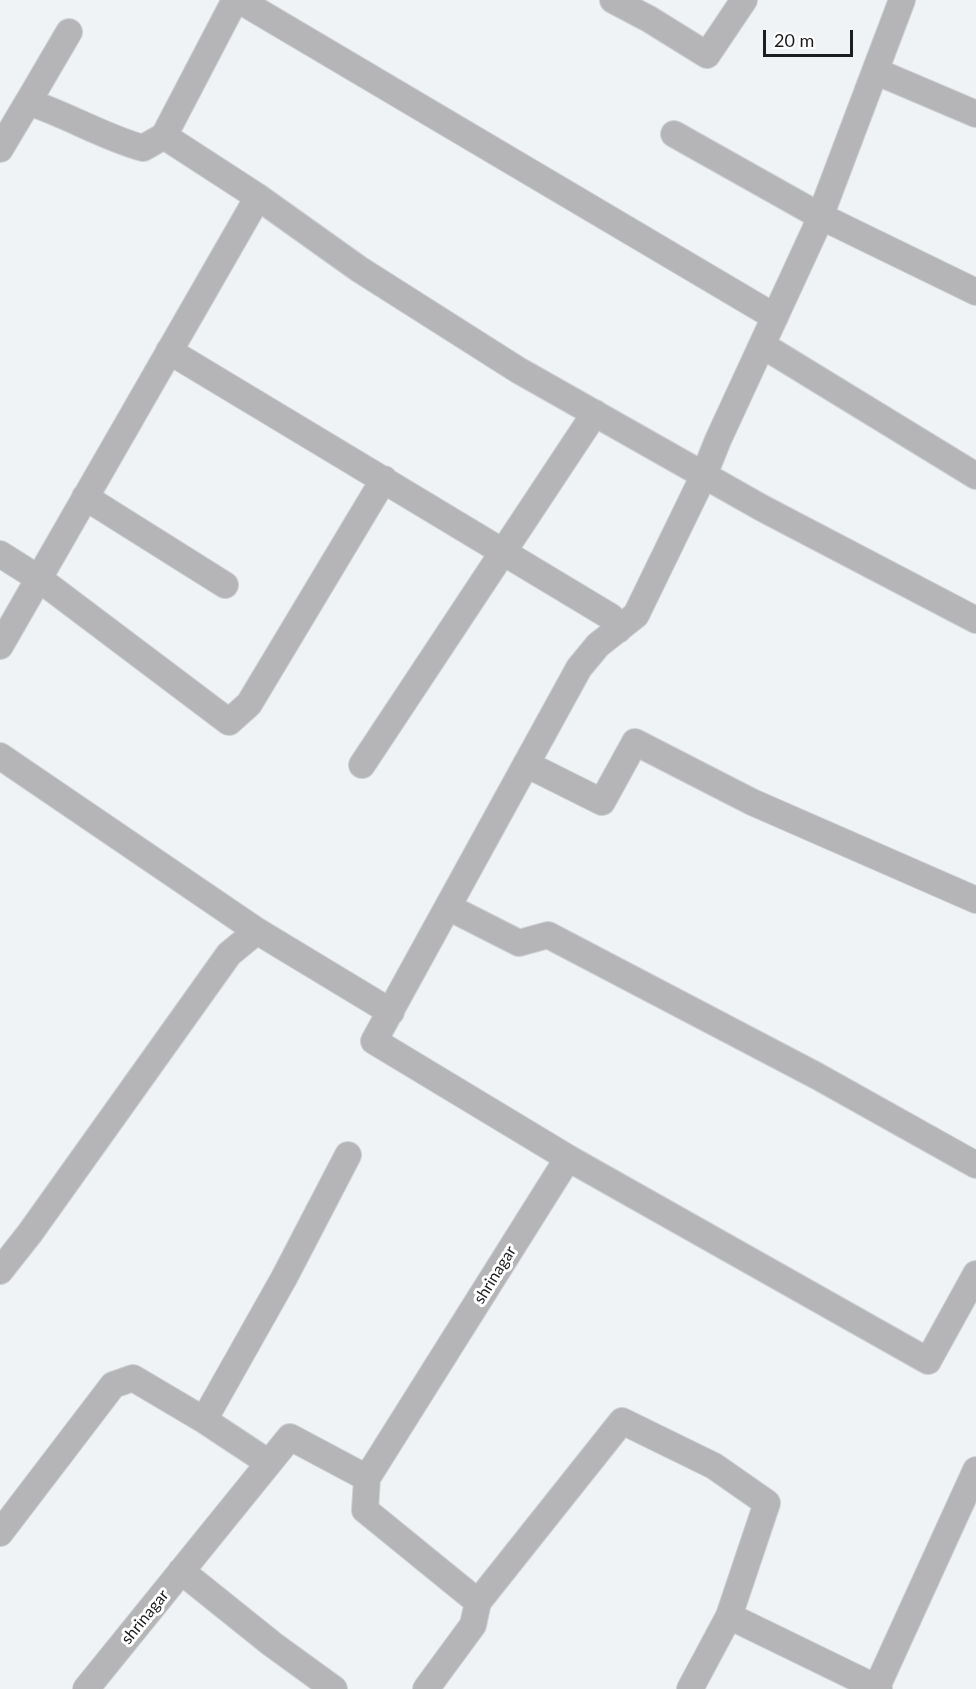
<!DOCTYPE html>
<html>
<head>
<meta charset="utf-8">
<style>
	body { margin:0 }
	#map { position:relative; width:976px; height:1689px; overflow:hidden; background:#f0f3f6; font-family:Lato,sans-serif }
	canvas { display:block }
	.scale { position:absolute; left:763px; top:30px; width:90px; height:27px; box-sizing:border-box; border:3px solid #1c1d1f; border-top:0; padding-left:8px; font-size:18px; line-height:21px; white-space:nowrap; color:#1c1d1f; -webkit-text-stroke:4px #fff; paint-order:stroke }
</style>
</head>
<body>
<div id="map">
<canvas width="976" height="1689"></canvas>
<div class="scale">20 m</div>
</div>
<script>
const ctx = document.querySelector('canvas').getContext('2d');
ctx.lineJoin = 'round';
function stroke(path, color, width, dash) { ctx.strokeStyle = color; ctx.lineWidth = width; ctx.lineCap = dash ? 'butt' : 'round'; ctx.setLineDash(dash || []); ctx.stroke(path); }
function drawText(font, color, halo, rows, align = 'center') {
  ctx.font = font + ' Lato,sans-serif'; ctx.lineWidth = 6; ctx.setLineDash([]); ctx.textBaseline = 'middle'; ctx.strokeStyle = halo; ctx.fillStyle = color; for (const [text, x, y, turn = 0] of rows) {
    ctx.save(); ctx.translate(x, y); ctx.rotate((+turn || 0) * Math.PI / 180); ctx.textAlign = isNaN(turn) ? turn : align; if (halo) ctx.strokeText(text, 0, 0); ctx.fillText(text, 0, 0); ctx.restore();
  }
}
const minor = new Path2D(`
	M 239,0 L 775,317
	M 613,0 L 649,19 L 707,55 L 744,0
	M 875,71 L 976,114
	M 28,102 L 69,32
	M 674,134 L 820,216 L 976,292
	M 164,136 L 258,197 L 359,269 L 518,370 L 762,508 L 976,620
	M 0,149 L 28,102 C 68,115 103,137 143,148 L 164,136 L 235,0
	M 762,345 L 976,476
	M 169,351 L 611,617 L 618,630
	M 85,497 L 225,585
	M 0,554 L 38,578 L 229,722 L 249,704 L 384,479
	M 0,646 L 258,197
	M 0,756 L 257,931 L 391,1012
	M 526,764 L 602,802 L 635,742 L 752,802 L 976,900
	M 362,765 L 595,413
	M 448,907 L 519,943 L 548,935 L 817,1076 L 976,1165
	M 568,1158 L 374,1041 L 579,668 L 598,645 L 636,615 L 704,475 L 718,440 L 815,230 L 902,0
	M 0,1271 L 30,1233 L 229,954 L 257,931
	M 204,1420 L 284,1278 L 348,1155
	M 367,1478 L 365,1510 L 478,1602
	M 0,1533 L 113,1385 L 133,1378 L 204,1420 L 269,1463
	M 181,1571 L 272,1644 L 334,1689
	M 729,1616 L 879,1689
	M 86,1689 L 290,1437 L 367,1478 L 568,1158 L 928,1361 L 976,1274
	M 426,1689 L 473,1625 L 478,1602 L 622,1421 L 714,1466 L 767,1503 L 729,1616 L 690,1689
	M 876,1689 L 976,1470`);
const streetNames = [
	["shrinagar",495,1275,-58],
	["shrinagar",145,1617,-51]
];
stroke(minor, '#ced1d4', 28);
stroke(minor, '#b5b5b7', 26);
drawText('16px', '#1c1d1f', '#fff', streetNames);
</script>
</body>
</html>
